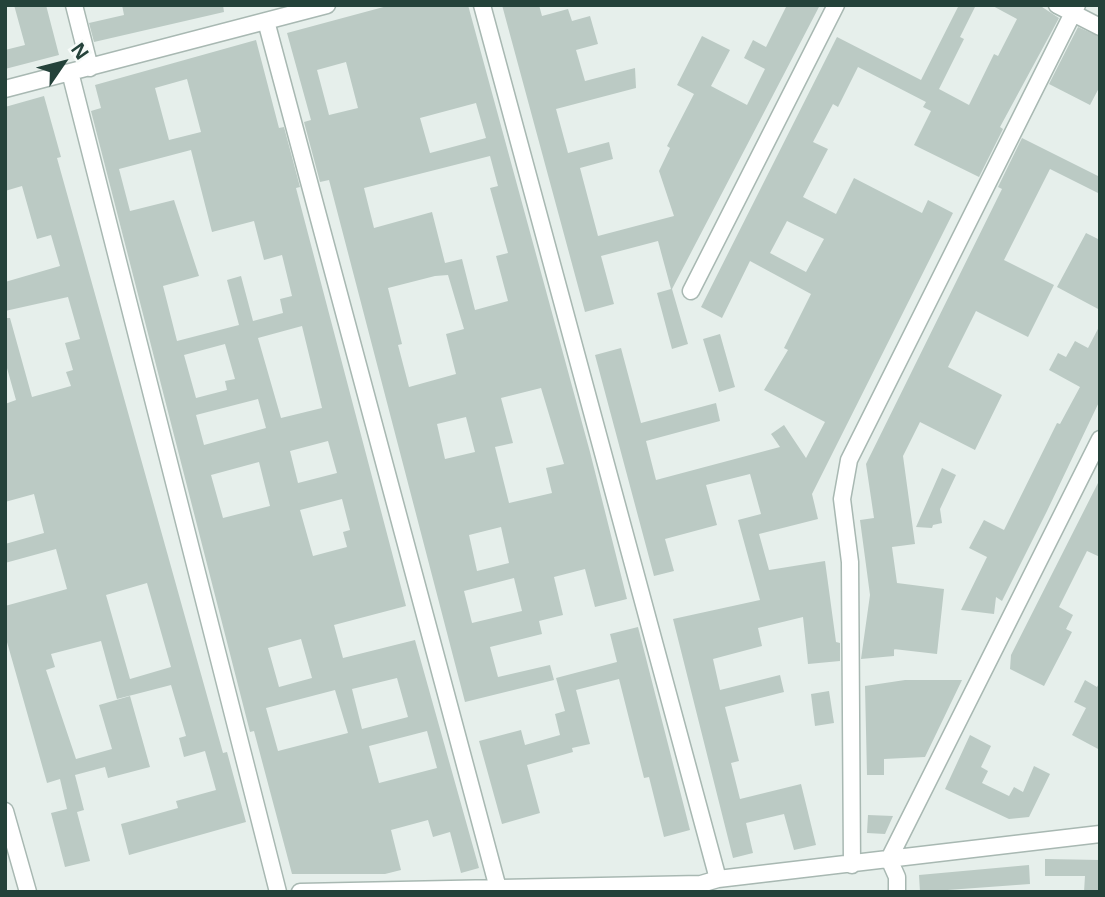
<!DOCTYPE html>
<html>
<head>
<meta charset="utf-8">
<style>
	body { margin:0 }
	#map { position:relative; width:1105px; height:897px; overflow:hidden; background:#e6efeb; font-family:"Noto Sans",sans-serif }
	canvas { display:block }
	.frame { position:absolute; inset:0; border:7px solid #24423a; pointer-events:none }
	.north { position:absolute; left:28px; top:28px; width:70px; height:70px; -webkit-text-stroke:5px #f7fbf9; paint-order:stroke; rotate:55deg; font-size:19px; font-weight:700; line-height:28px; text-align:center; color:#24423a }
	.north::after { content:''; display:block; margin:auto; width:24px; height:32px; background:#24423a; clip-path:polygon(50% 0,100% 100%,50% 72%,0 100%) }
</style>
</head>
<body>
<div id="map">
<canvas width="1105" height="897"></canvas>
<div class="frame"></div>
<div class="north">N</div>
</div>
<script>
const ctx = document.querySelector('canvas').getContext('2d');
ctx.lineJoin = 'round';
function fillPath(path, color) { ctx.fillStyle = color; ctx.fill(path, 'evenodd'); }
function stroke(path, color, width, dash) { ctx.strokeStyle = color; ctx.lineWidth = width; ctx.lineCap = dash ? 'butt' : 'round'; ctx.setLineDash(dash || []); ctx.stroke(path); }
const building = new Path2D(`
	M 14,5 L 46,5 L 59,55 L 5,69 L 5,50 L 25,45 Z
	M 122,5 L 223,5 L 224,12 L 94,42 L 89,23 L 124,15 Z
	M 391,5 L 468,5 L 590,452 L 627,599 L 595,607 L 585,569 L 554,577 L 563,615 L 539,621 L 542,634 L 490,647 L 498,677 L 550,665 L 554,680 L 465,702 L 329,180 L 320,182 L 304,122 L 311,120 L 287,33 ZM 346,62 L 358,108 L 329,115 L 317,70 ZM 476,103 L 486,138 L 430,153 L 420,118 ZM 490,156 L 498,186 L 490,188 L 508,253 L 496,256 L 508,301 L 475,310 L 462,259 L 445,263 L 432,212 L 374,228 L 364,188 ZM 448,275 L 464,329 L 446,334 L 456,374 L 409,387 L 398,345 L 402,344 L 388,288 L 435,276 ZM 541,388 L 564,464 L 546,468 L 552,493 L 509,503 L 495,447 L 513,443 L 501,398 ZM 466,417 L 475,452 L 445,459 L 437,424 ZM 501,527 L 509,563 L 477,571 L 469,535 ZM 514,578 L 522,611 L 472,623 L 464,591 Z
	M 502,5 L 539,5 L 542,16 L 568,9 L 572,21 L 590,16 L 598,44 L 576,50 L 585,81 L 635,68 L 636,88 L 556,109 L 568,153 L 609,142 L 613,159 L 580,168 L 598,236 L 674,216 L 659,171 L 670,148 L 667,146 L 694,94 L 677,85 L 702,36 L 730,50 L 711,86 L 747,105 L 765,69 L 744,58 L 753,40 L 766,47 L 787,5 L 820,5 L 672,289 L 688,344 L 672,349 L 657,293 L 671,289 L 658,241 L 601,256 L 614,304 L 585,312 Z
	M 959,5 L 976,5 L 960,37 L 964,39 L 939,89 L 969,105 L 994,54 L 998,56 L 1017,19 L 991,5 L 1039,5 L 1059,18 L 1000,127 L 1003,129 L 979,177 L 914,145 L 931,111 L 923,107 L 926,102 L 858,67 L 838,107 L 833,104 L 813,142 L 828,149 L 803,197 L 836,214 L 854,178 L 922,213 L 928,200 L 953,213 L 812,494 L 818,519 L 759,534 L 769,570 L 825,561 L 836,642 L 840,643 L 840,661 L 808,664 L 803,617 L 758,628 L 762,646 L 713,659 L 720,690 L 780,675 L 784,692 L 725,707 L 739,761 L 731,763 L 740,799 L 801,784 L 816,845 L 794,850 L 784,814 L 746,823 L 753,853 L 733,858 L 673,619 L 760,600 L 738,520 L 761,514 L 750,474 L 706,485 L 717,525 L 665,539 L 674,571 L 654,576 L 595,355 L 621,348 L 641,423 L 716,403 L 720,421 L 646,441 L 656,480 L 780,447 L 771,434 L 784,425 L 806,458 L 825,422 L 764,390 L 788,350 L 784,348 L 811,294 L 750,261 L 722,318 L 701,307 L 837,37 L 921,80 ZM 787,221 L 824,239 L 806,272 L 770,253 Z
	M 1078,27 L 1100,37 L 1100,86 L 1090,105 L 1049,84 Z
	M 256,40 L 279,128 L 284,127 L 300,187 L 296,188 L 406,606 L 334,625 L 343,658 L 415,640 L 479,868 L 461,873 L 450,832 L 433,837 L 428,820 L 391,830 L 401,870 L 385,874 L 292,874 L 254,731 L 250,732 L 91,111 L 101,108 L 95,85 ZM 187,79 L 201,132 L 169,140 L 155,88 ZM 191,150 L 212,232 L 254,221 L 264,260 L 282,255 L 292,296 L 280,299 L 283,313 L 253,321 L 241,276 L 227,280 L 239,325 L 177,341 L 163,286 L 199,276 L 174,200 L 130,211 L 119,169 ZM 302,326 L 322,408 L 281,418 L 258,338 ZM 225,344 L 235,379 L 225,381 L 227,390 L 196,398 L 184,355 ZM 258,399 L 266,428 L 204,445 L 196,415 ZM 328,441 L 337,473 L 298,483 L 290,451 ZM 259,462 L 270,506 L 223,518 L 211,475 ZM 342,499 L 350,530 L 343,532 L 347,547 L 313,556 L 300,510 ZM 301,639 L 312,678 L 279,687 L 268,648 ZM 397,678 L 408,717 L 362,729 L 352,689 ZM 335,690 L 348,733 L 278,751 L 266,708 ZM 427,731 L 437,768 L 379,783 L 369,746 Z
	M 44,96 L 61,157 L 57,158 L 223,753 L 227,752 L 246,822 L 129,855 L 121,824 L 178,808 L 176,801 L 216,790 L 205,751 L 184,757 L 179,738 L 186,736 L 171,685 L 117,699 L 101,641 L 51,654 L 55,667 L 46,670 L 76,759 L 112,749 L 99,705 L 130,696 L 150,767 L 108,778 L 105,767 L 75,775 L 84,810 L 77,812 L 90,861 L 65,867 L 51,813 L 67,809 L 60,779 L 47,783 L 5,635 L 5,606 L 67,589 L 56,549 L 5,563 L 5,544 L 44,533 L 34,494 L 5,502 L 5,404 L 16,400 L 5,361 L 5,318 L 10,318 L 32,397 L 71,386 L 66,372 L 73,370 L 65,343 L 80,339 L 68,297 L 5,311 L 5,282 L 60,266 L 51,235 L 37,239 L 22,186 L 5,191 L 5,107 ZM 147,583 L 171,667 L 130,679 L 106,595 Z
	M 1022,138 L 1100,177 L 1100,194 L 1050,169 L 1004,260 L 1054,285 L 1028,337 L 976,311 L 948,367 L 1002,395 L 975,450 L 920,422 L 903,456 L 915,544 L 892,547 L 897,583 L 944,589 L 937,654 L 885,648 L 894,649 L 894,656 L 861,659 L 870,595 L 860,520 L 874,518 L 866,464 L 1002,189 L 998,187 Z
	M 1086,233 L 1100,240 L 1100,310 L 1057,287 Z
	M 1100,325 L 1100,400 L 1047,511 L 1002,601 L 996,597 L 994,614 L 961,610 L 987,557 L 969,548 L 984,520 L 1004,530 L 1057,423 L 1060,424 L 1080,387 L 1049,370 L 1058,353 L 1066,357 L 1075,341 L 1088,348 Z
	M 720,334 L 735,387 L 719,392 L 703,339 Z
	M 942,468 L 956,475 L 940,509 L 942,523 L 933,525 L 932,528 L 916,527 Z
	M 1100,479 L 1100,557 L 1087,551 L 1059,607 L 1073,615 L 1066,629 L 1072,632 L 1044,686 L 1010,669 L 1011,655 Z
	M 638,627 L 690,830 L 664,837 L 649,777 L 644,778 L 619,679 L 576,690 L 590,744 L 572,748 L 573,752 L 527,765 L 540,813 L 502,824 L 479,741 L 521,730 L 525,745 L 560,735 L 555,714 L 565,711 L 556,678 L 617,662 L 610,634 Z
	M 905,680 L 962,680 L 925,757 L 884,759 L 884,775 L 867,775 L 865,686 Z
	M 1085,680 L 1097,687 L 1100,681 L 1100,750 L 1072,735 L 1086,708 L 1074,702 Z
	M 829,691 L 834,723 L 815,726 L 811,694 Z
	M 970,735 L 991,746 L 981,767 L 988,771 L 982,783 L 1009,796 L 1014,787 L 1023,792 L 1034,766 L 1050,774 L 1029,817 L 1009,819 L 945,789 Z
	M 868,815 L 893,816 L 885,834 L 867,833 Z
	M 1045,859 L 1100,860 L 1100,892 L 1084,892 L 1085,876 L 1045,876 Z
	M 1029,865 L 1030,884 L 920,892 L 919,875 Z`);
const minor = new Path2D(`
	M 74,5 L 90,68
	M 482,5 L 718,879
	M 1057,5 L 1100,27
	M 266,21 L 499,892
	M 70,72 L 278,892
	M 5,89 L 327,5
	M 691,291 L 836,5
	M 5,811 L 28,892
	M 852,865 L 850,562 L 842,499 L 849,460 L 1077,5
	M 300,892 L 701,884 L 718,879 L 1100,834
	M 897,892 L 897,877 L 889,859 L 1100,439`);
fillPath(building, '#bbcac4');
stroke(minor, '#a8b8b2', 19);
stroke(minor, '#fff', 16);
</script>
</body>
</html>
